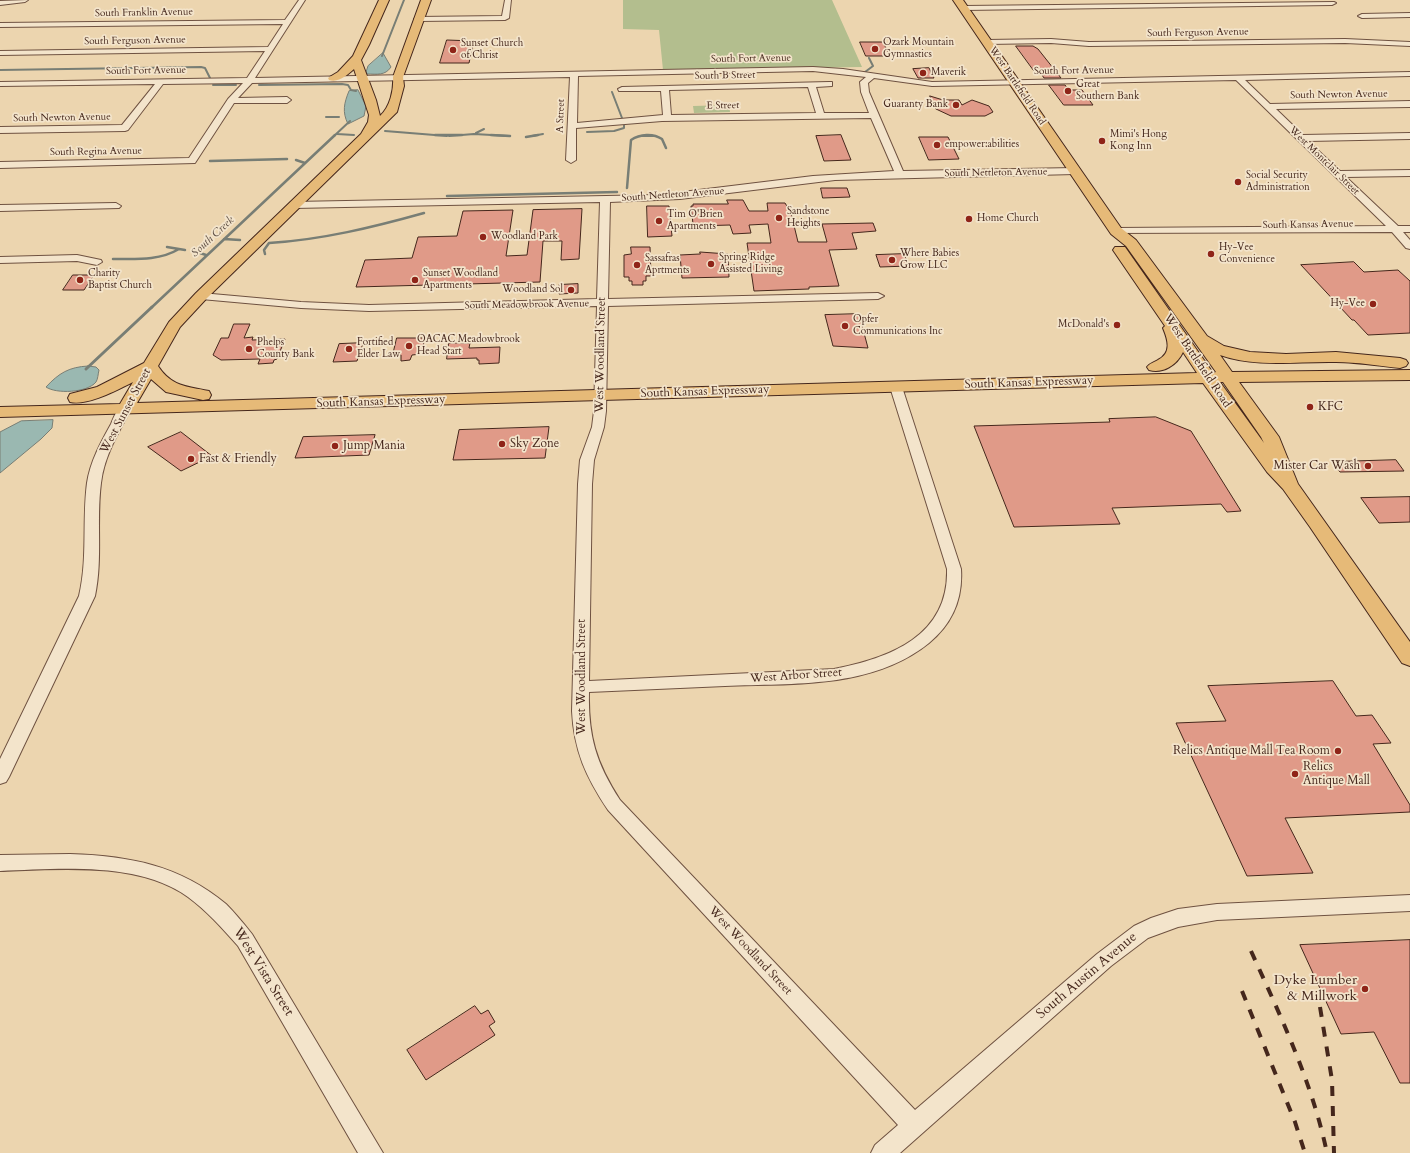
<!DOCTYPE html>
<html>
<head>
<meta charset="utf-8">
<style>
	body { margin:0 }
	canvas { display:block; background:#ecd5af }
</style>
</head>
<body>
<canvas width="1410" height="1153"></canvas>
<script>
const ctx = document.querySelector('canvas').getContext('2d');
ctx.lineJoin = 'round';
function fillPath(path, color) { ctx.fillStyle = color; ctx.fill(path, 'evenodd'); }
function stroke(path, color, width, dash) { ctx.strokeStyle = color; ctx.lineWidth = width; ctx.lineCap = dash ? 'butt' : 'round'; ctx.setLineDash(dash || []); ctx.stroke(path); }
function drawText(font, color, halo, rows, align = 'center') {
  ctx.font = font + ' Cardo,serif'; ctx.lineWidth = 3.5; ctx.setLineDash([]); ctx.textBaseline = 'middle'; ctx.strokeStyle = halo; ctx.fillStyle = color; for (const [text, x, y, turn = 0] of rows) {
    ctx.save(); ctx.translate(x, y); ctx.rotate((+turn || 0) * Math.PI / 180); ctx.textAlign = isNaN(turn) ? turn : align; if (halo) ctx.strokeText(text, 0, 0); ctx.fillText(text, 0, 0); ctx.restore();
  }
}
const green = new Path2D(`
	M 623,0 L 832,0 L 862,67 L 663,70 L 659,30 L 623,29 Z
	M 729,105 L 730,112 L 694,113 L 693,106 Z`);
const water = new Path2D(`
	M 383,53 L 391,67 C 385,76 377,74 367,74 L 366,72 L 368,66 Z
	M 358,90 L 366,106 L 364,116 L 348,124 C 342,112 344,103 349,91 Z
	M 88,366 L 96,367 L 99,370 C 98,374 98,379 96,382 C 87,393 56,394 46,387 C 59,373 69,367 88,366 Z
	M 53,420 L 52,428 L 41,439 L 0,473 L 0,432 L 21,421 Z`);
const streamFar2 = new Path2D(`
	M 382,56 L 404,0
	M 0,70 L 201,67 L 205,68 L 210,78
	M 865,72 L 873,66 L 869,58
	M 213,85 L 236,85
	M 259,85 L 342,84 L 348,85 L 351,90 L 356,91
	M 612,92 L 622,118
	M 326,117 L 339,117
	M 385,131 L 447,136
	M 587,132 L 614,131 L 624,128 L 624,125
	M 476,133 L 484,129
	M 337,134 L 354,135
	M 334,136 L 350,121
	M 449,136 L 474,134 L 509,136
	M 532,136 L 543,134
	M 641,136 L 655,136`);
const streamFar1 = new Path2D(`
	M 435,135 L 462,135
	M 491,135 L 510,136
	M 526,137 L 538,135
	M 296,160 L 305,163
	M 210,161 L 287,159
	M 627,188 L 631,140 C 640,134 653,133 662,139 L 666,148
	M 447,196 L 617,192
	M 224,239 L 240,240
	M 167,247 L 185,250
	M 194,251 L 206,255
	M 265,254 L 264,250 L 269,243 C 321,240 374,227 424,213
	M 113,259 C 136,259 159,261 179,249
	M 151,308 L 335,135`);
const stream = new Path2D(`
	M 86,369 L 152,307`);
const building = new Path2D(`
	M 447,40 L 474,41 L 469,63 L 440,63 Z
	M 860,42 L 883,42 L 890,56 L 866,56 Z
	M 1016,46 L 1033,46 L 1038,49 L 1061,78 L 1044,78 L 1040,72 L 1035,72 Z
	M 929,68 L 934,78 L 918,78 L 913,69 Z
	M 1049,85 L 1065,85 L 1069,90 L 1082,90 L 1093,105 L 1064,105 Z
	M 930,96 L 943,100 L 959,100 L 962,105 L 972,100 L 989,106 L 993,112 L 985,116 L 951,116 L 936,109 Z
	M 841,135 L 851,160 L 824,161 L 816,136 Z
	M 919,137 L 948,137 L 959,159 L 929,160 Z
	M 821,188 L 847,188 L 850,197 L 823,198 Z
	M 727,200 L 743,200 L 749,211 L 768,211 L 767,203 L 785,203 L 791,213 L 798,242 L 827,242 L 822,224 L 873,223 L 876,231 L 852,233 L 857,249 L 829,250 L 839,286 L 809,287 L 809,289 L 754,291 L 747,243 L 771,243 L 768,224 L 749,225 L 751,233 L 733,234 L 730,225 L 696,226 L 695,224 L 693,224 L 691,206 L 693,206 L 693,204 L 728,204 Z
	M 647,206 L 669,206 L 672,236 L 648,237 Z
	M 582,209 L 579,259 L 561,260 L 562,241 L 543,241 L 540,282 L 356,287 L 365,260 L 412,258 L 418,237 L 457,236 L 463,211 L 513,210 L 506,256 L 527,255 L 533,210 Z
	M 631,247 L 650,247 L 651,276 L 646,276 L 646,281 L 643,281 L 643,285 L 632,285 L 632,281 L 629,281 L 629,277 L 624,277 L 624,255 L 631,254 Z
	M 700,252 L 728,254 L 729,277 L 682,278 L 680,255 L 700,254 Z
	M 904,254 L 909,266 L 880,267 L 876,255 Z
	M 1354,262 L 1364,272 L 1398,270 L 1410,281 L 1410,333 L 1368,335 L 1354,320 L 1352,320 L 1301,265 Z
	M 73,275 L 94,275 L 84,290 L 63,290 Z
	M 578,284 L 578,293 L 559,294 L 559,285 Z
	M 859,314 L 868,348 L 833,346 L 825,315 Z
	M 234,324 L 250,324 L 244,338 L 253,337 L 252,340 L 285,339 L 277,359 L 274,360 L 273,363 L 258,364 L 260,359 L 221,360 L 213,355 L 221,338 L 228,338 Z
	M 397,338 L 425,338 L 421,354 L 412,355 L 410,360 L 401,361 L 401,355 L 393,355 Z
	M 363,343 L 357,361 L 333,362 L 339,344 Z
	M 449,343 L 470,343 L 469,348 L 500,347 L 499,363 L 479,364 L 479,360 L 477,360 L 477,358 L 447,359 Z
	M 1156,417 L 1191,431 L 1241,511 L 1227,512 L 1221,504 L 1112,508 L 1120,524 L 1014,527 L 974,426 L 1110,422 L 1109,419 Z
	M 549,427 L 545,458 L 453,460 L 459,430 Z
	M 181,432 L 212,456 L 181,471 L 148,447 Z
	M 375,435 L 369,455 L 295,458 L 303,437 Z
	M 1396,460 L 1404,471 L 1340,472 L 1332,462 Z
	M 1410,497 L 1410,522 L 1379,523 L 1361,498 Z
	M 1333,681 L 1356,716 L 1372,715 L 1391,743 L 1373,744 L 1410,805 L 1410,812 L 1285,818 L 1313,873 L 1247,876 L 1176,723 L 1226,721 L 1208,686 Z
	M 1410,940 L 1410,1083 L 1400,1083 L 1374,1032 L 1341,1034 L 1300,945 Z
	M 475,1006 L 481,1014 L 488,1010 L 495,1022 L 489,1026 L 495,1035 L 426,1080 L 407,1050 Z`);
const minor = new Path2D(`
	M 28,0 L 25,2 L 0,5 L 0,1 Z
	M 299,0 L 305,0 L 255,78 L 813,67 L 843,69 L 932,82 L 1410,72 L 1410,76 L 1245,80 L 1270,104 L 1410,101 L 1410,107 L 1276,109 L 1303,135 L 1410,133 L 1410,139 L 1308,141 L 1340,171 L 1410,170 L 1410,176 L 1346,177 L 1398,226 L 1410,226 L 1410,232 L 1403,232 L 1410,240 L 1410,249 L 1406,248 L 1392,232 L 1112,233 L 1111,231 L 1116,228 L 1386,226 L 1236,80 L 932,86 L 874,78 L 868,83 L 869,92 L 903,171 L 1075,168 L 1080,171 L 1075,174 L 835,180 L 680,199 L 610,202 L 608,299 L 878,293 L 884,296 L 878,299 L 608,306 L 606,411 L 604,427 L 594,460 L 592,484 L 589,681 L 834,669 C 890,658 949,636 947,569 L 890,387 L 892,384 L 900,384 L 902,387 L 961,569 C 963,599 952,624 929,643 C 872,689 794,683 725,686 C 680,688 634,690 589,692 C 588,736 596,763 620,800 L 915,1110 L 1097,954 L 1134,926 L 1151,918 L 1178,909 L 1217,904 L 1410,895 L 1410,911 L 1217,920 L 1178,927 L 1148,938 L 1111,966 L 900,1153 L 871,1153 L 875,1145 L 898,1125 L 608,810 C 586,777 574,751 572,711 L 578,484 L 580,460 L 592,427 L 594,411 L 597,306 L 369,311 L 301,308 L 201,299 L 195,296 L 201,293 L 301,302 L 369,305 L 597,299 L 600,202 L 294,208 L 289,205 L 294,202 L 658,195 L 813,176 L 894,171 L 871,118 L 662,121 L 576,128 L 576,160 L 571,163 L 566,160 L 570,77 L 252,83 L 238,98 L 287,97 L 291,100 L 287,103 L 234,103 L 195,163 L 0,168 L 0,162 L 189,158 L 228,99 L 243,83 L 163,84 L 128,130 L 125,131 L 0,133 L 0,127 L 122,125 L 155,84 L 0,86 L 0,82 L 247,78 L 265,51 L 0,55 L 0,51 L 268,47 L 283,24 L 0,27 L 0,23 L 285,20 ZM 813,71 L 866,77 L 860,82 L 861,92 L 869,113 L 824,113 L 816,87 L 832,86 L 832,82 L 829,82 L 622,87 L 618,89 L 619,91 L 661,91 L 663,115 L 577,123 L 578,76 ZM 808,87 L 816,113 L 671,115 L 669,90 Z
	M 505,0 L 511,0 L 509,18 L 505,20 L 418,21 L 414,19 L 418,17 L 502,16 Z
	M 1334,2 L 1336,3 L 1332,5 L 964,10 L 960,8 L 964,6 Z
	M 1410,13 L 1410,17 L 1362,18 L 1358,16 L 1362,14 Z
	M 1051,39 L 1089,42 L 1345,39 L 1410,42 L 1410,46 L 1345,43 L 1089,46 L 1051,43 L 987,44 L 983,42 L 987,40 Z
	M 116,203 L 121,206 L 119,208 L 0,211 L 0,205 Z
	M 77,255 L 101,260 L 102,262 L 97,265 L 77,261 L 0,263 L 0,257 Z
	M 125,405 L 131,409 C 119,432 104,456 101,483 C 96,521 103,558 95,596 L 9,777 L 6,782 L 0,784 L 0,759 L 79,596 C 88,558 82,521 87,483 C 90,462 101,442 111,424 C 114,417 117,407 125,405 Z
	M 70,854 C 130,856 179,865 226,904 C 235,913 244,924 252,934 L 383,1153 L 358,1153 L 238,946 C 222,928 207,911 188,897 C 138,861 58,869 0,871 L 0,855 Z`);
const major = new Path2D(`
	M 379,0 L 389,0 L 369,45 L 361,60 L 376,100 L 380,116 C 390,107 394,90 393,77 L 421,0 L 431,0 L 403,77 L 404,86 L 397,112 L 206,299 L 180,327 L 158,366 C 172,387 186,386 209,391 L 211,395 L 209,399 L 203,400 L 166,392 L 151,379 L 137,403 L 1197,373 L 1183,352 C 1177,365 1163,374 1149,370 L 1147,367 C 1150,363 1153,363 1158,360 C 1172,353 1168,340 1163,328 L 1165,326 L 1113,250 L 1115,247 L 1125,247 L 1213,373 L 1216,372 L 1126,246 L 1111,234 L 953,0 L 963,0 L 1121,228 L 1136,240 L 1207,336 L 1224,346 L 1250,352 L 1286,354 L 1336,352 L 1400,358 L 1406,360 L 1408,363 L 1406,366 L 1400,368 C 1379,366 1357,362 1336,362 C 1297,361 1257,368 1220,355 L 1232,372 L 1410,370 L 1410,380 L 1239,382 L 1279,437 L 1298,484 L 1410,642 L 1410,666 L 1402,663 L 1310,527 L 1283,489 L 1267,472 L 1203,383 L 0,417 L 0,407 L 120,404 L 133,382 C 117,390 88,406 70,402 L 68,398 L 70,394 L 97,387 L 144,363 L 169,322 L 196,293 L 361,134 L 368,122 L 369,115 L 354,69 C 347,75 339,83 329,80 L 328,78 L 338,72 L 353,56 ZM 1220,382 L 1223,382 L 1261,437 L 1264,443 Z`);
const rail = new Path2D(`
	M 1251,951 C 1281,1017 1312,1082 1327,1153
	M 1242,991 L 1295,1122 L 1305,1153
	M 1320,1007 L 1332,1080 L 1334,1153`);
const markers = [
	[875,49,4,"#8f2418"],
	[453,50,4,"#8f2418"],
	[923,73,4,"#8f2418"],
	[1068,91,4,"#8f2418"],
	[956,105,4,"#8f2418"],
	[1102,141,4,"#8f2418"],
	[937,145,4,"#8f2418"],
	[1238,182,4,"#8f2418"],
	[779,218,4,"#8f2418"],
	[969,219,4,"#8f2418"],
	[659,221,4,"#8f2418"],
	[483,237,4,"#8f2418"],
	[1211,254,4,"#8f2418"],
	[892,260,4,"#8f2418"],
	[711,264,4,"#8f2418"],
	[637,265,4,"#8f2418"],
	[80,280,4,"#8f2418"],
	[415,280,4,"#8f2418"],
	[571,290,4,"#8f2418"],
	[1373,304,4,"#8f2418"],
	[1117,325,4,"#8f2418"],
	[845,326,4,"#8f2418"],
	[409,346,4,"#8f2418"],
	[249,349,4,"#8f2418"],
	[349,349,4,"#8f2418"],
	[1310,407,4,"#8f2418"],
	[502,444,4,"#8f2418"],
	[335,446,4,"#8f2418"],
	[191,459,4,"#8f2418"],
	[1368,466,4,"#8f2418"],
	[1338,751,4,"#8f2418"],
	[1295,774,4,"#8f2418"],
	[1365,989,4,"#8f2418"]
];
const farStreetnames = [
	["South Franklin Avenue",144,13,-1],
	["South Ferguson Avenue",1198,33,-1],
	["South Ferguson Avenue",135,41,-1],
	["South Fort Avenue",751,59,-1],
	["South Fort Avenue",146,71,-1],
	["South Fort Avenue",1074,71,-1],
	["South B Street",725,76,-1],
	["West Battlefield Road",1017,86,56],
	["South Newton Avenue",1339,95,-1],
	["E Street",723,106,-1],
	["A Street",561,116,-88],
	["South Newton Avenue",62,118,-1],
	["South Regina Avenue",96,152,-1],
	["West Montclair Street",1324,161,44],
	["South Nettleton Avenue",996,173,-1],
	["South Nettleton Avenue",673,195,-4],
	["South Kansas Avenue",1308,225,-1],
	["South Meadowbrook Avenue",527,305,-1]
];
const farPoinames = [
	["Ozark Mountain",883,43],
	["Gymnastics",883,55],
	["Sunset Church",461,44],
	["of Christ",461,56],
	["Maverik",931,73],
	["Great",1076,85],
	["Southern Bank",1076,97],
	["Guaranty Bank",948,105,"right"],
	["Mimi's Hong",1110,135],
	["Kong Inn",1110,147],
	["empower:abilities",945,145],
	["Social Security",1246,176],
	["Administration",1246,188],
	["Sandstone",787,212],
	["Heights",787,224],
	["Tim O'Brien",667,215],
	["Apartments",667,227],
	["Home Church",977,219],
	["Woodland Park",491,237],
	["Hy-Vee",1219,248],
	["Convenience",1219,260],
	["Where Babies",900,254],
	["Grow LLC",900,266],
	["Spring Ridge",719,258],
	["Assisted Living",719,270],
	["Sassafras",645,259],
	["Aprtments",645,271],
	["Charity",88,274],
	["Baptist Church",88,286],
	["Sunset Woodland",423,274],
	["Apartments",423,286],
	["Woodland Sol",563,290,"right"],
	["Hy-Vee",1365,304,"right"],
	["Opfer",853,320],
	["Communications Inc",853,332],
	["McDonald's",1109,325,"right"],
	["OACAC Meadowbrook",417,340],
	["Head Start",417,352],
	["Phelps",257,343],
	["County Bank",257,355],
	["Fortified",357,343],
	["Elder Law",357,355]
];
const farWaternames = [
	["South Creek",213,237,-43]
];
const streetNames = [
	["West Woodland Street",601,355,-89],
	["West Battlefield Road",1197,361,56],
	["South Kansas Expressway",1029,383,-2],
	["South Kansas Expressway",705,392,-2],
	["South Kansas Expressway",381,402,-2],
	["West Sunset Street",126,411,-62],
	["West Arbor Street",796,676,-4],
	["West Woodland Street",582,677,-90],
	["West Woodland Street",750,951,47]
];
const poiNames = [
	["KFC",1318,407],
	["Sky Zone",510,444],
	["Jump Mania",343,446],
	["Fast & Friendly",199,459],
	["Mister Car Wash",1360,466,"right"],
	["Relics Antique Mall Tea Room",1330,751,"right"],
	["Relics",1303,767],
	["Antique Mall",1303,781]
];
const nearStreetnames = [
	["West Vista Street",263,972,58],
	["South Austin Avenue",1087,976,-40]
];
const nearPoinames = [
	["Dyke Lumber",1357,981],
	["& Millwork",1357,997]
];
fillPath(green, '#b3be8e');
fillPath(water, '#9ab8b1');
stroke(water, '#787e75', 1);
stroke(streamFar2, '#787e75', 2);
stroke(streamFar1, '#787e75', 2.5);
stroke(stream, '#787e75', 3);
fillPath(building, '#e09a88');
stroke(building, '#45271c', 1);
stroke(minor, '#6f5241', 2);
stroke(major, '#45271c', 2);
fillPath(minor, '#f3e4cb');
fillPath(major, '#e6ba78');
stroke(rail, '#45271c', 4, [10, 10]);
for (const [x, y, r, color] of markers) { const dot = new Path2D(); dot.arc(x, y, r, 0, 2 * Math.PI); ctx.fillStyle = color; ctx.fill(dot); stroke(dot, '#f3e4cb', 1.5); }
drawText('10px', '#45271c', '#f3e4cb', farStreetnames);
drawText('10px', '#45271c', '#f3e4cb', farPoinames, 'left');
drawText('italic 11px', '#5a4b41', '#f3e4cb', farWaternames);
drawText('12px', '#45271c', '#f3e4cb', streetNames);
drawText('12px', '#45271c', '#f3e4cb', poiNames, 'left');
drawText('14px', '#45271c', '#f3e4cb', nearStreetnames);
drawText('14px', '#45271c', '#f3e4cb', nearPoinames, 'right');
</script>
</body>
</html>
